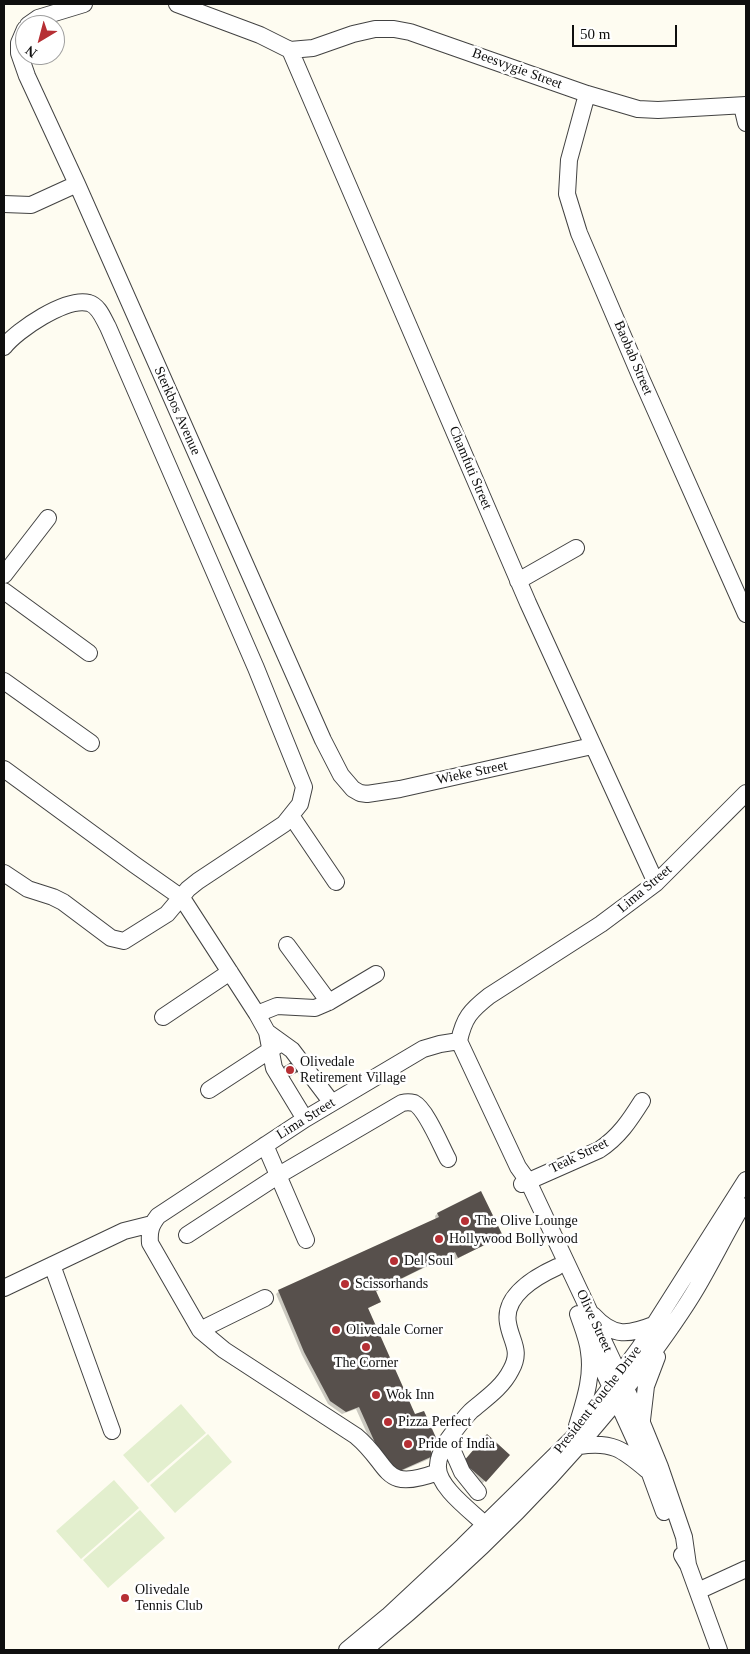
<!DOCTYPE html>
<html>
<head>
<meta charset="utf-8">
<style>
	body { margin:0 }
	#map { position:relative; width:750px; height:1654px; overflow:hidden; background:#fefcf1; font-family:"Times New Roman",serif }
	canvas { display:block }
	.frame { position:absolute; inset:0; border:5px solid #0f0f0f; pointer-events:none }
	.north { position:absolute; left:15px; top:15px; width:50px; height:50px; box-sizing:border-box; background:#fff; border:1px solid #9f9f9f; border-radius:50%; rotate:217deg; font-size:14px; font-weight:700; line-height:20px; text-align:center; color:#0f0f0f }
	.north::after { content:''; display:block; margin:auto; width:18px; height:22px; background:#b62f34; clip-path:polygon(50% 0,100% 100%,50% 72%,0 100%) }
	.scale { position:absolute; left:572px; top:25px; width:105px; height:22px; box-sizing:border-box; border:2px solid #0f0f0f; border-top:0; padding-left:6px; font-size:15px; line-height:18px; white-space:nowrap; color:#0f0f0f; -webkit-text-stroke:4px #fff; paint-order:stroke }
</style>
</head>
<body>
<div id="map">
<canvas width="750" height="1654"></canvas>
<div class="frame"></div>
<div class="north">N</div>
<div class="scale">50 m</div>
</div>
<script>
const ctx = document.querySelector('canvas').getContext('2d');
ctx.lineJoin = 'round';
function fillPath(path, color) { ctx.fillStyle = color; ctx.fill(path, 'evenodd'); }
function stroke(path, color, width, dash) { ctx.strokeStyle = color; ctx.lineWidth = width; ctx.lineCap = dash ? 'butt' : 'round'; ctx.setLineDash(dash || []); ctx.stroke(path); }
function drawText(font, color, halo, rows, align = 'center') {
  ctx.font = font + ' "Times New Roman",serif'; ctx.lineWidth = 5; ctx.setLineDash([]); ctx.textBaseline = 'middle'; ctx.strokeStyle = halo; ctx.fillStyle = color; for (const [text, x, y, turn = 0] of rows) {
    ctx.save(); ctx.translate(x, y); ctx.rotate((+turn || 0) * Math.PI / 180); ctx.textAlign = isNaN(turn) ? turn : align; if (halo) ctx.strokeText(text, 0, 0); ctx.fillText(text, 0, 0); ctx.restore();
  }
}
const pitch = new Path2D(`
	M 181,1404 L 206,1433 L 148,1483 L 123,1455 Z
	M 208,1434 L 232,1462 L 175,1513 L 150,1485 Z
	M 114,1480 L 139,1508 L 81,1559 L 56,1531 Z
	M 140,1510 L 165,1538 L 108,1588 L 83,1560 Z`);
const shadow = new Path2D(`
	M 437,1214 L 502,1235 L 455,1260 L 452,1254 L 375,1292 L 380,1302 L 367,1309 L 414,1416 L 436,1442 L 428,1447 L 432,1456 L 429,1459 L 392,1475 L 382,1467 L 356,1409 L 342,1414 L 328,1404 L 302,1355 L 276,1294 L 279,1291 L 436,1220 L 435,1216 Z
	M 508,1455 L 482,1484 L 461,1465 Z`);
const building = new Path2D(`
	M 295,1060 L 301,1070 L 284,1080 L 278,1070 Z
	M 481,1191 L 503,1236 L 458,1258 L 455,1252 L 376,1291 L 381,1302 L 368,1308 L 415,1414 L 424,1411 L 438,1442 L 429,1446 L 433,1456 L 395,1473 L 391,1463 L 385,1465 L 359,1407 L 346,1412 L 330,1401 L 304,1352 L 278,1290 L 439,1217 L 437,1213 Z
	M 487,1434 L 510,1455 L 486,1482 L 463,1462 Z`);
const minor = new Path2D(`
	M 177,4 L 260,35 L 290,50
	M 28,25 L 38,18 L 84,4
	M 25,29 L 19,43 L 19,53 L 27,76 L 77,184 L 323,740 L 341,775 L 353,789 L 360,793 L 367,794 L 400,789 L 592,746
	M 290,50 L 528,603 L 656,883
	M 290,50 L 313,48 L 353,34 L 375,29 L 394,29 L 410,32 L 587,94 L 638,109 L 658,110 L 746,105
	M 587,94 L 569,160 L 567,194 L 579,233 L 641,378 L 746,614
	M 742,106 L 746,123
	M 4,204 L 31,205 L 77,184
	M 4,347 C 17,330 66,297 89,303 C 99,306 103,318 108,327 L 256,668 L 304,787 L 300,804 L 284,824 L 198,881 L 188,889 L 167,914 L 124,941 L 111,938 L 63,902 L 53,897 L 28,889 L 4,873
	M 4,575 L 48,518
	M 518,581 L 576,548
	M 4,591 L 89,653
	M 4,681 L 91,743
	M 4,769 L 135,865 L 182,898 L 257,1014 L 267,1032 L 274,1068 L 305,1119
	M 292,817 L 336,882
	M 287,945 L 329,1002
	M 257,1014 L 277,1006 L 315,1008 L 329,1002 L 376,974
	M 163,1017 L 230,972
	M 267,1032 L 292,1050 L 332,1103
	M 459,1041 L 518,1167 L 528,1181 L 642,1423 L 660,1467 L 684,1537 L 688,1565
	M 209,1090 L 278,1045
	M 265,1145 L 306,1240
	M 522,1184 L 599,1150 C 619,1137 630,1120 642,1101
	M 187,1235 L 279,1175 L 402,1103 C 406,1102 410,1102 414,1103 C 426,1109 441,1146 448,1159
	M 52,1265 L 112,1431
	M 4,1288 L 124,1231 L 152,1224
	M 265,1298 L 200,1330 L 150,1243 C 149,1231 151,1225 158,1216 L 305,1119 L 423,1049 L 440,1044 L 459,1041 C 464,1018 470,1011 489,996 L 601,924 L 656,883 L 746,793
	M 593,1315 C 614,1338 628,1335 656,1324
	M 200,1330 L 224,1350 L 356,1436 C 392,1466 381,1493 438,1472
	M 587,1335 L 649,1471 L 664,1512
	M 642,1420 L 646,1386 L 657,1357
	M 577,1426 C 584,1402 593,1377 589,1352 C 588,1340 582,1326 578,1314
	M 448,1440 L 462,1472 L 478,1492
	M 579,1446 C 612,1441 622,1449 647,1470
	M 492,1531 C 477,1515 436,1488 438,1465 C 438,1457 443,1448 447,1441 C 455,1430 462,1420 471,1411 C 485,1399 502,1388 511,1370 C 522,1350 511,1342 508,1323 C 503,1296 535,1277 557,1267
	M 682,1555 L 688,1565 L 719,1650
	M 698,1591 L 746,1569
	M 347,1650 L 388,1616 L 463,1546 L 573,1438 L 640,1347 L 746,1180
	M 364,1650 C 465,1568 559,1477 638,1373 C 658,1346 679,1318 696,1289 C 712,1262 726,1233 742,1206`);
const markers = [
	[290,1070,5,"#b62f34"],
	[465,1221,5,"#b62f34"],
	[439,1239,5,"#b62f34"],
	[394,1261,5,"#b62f34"],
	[345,1284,5,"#b62f34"],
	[336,1330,5,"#b62f34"],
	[366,1347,5,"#b62f34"],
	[376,1395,5,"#b62f34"],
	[388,1422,5,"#b62f34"],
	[408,1444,5,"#b62f34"],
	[125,1598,5,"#b62f34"]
];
const streetNames = [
	["Beesvygie Street",517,69,20],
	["Baobab Street",633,358,67],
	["Sterkbos Avenue",177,411,66],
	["Chamfuti Street",470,468,67],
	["Wieke Street",472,773,-12],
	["Lima Street",645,889,-40],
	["Lima Street",306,1119,-32],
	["Teak Street",579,1156,-26],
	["Olive Street",594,1321,65],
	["President Fouche Drive",598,1400,-52]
];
const poiNames = [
	["Olivedale",300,1062],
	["Retirement Village",300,1078],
	["The Olive Lounge",475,1221],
	["Hollywood Bollywood",449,1239],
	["Del Soul",404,1261],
	["Scissorhands",355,1284],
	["Olivedale Corner",346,1330],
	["The Corner",366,1363,"center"],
	["Wok Inn",386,1395],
	["Pizza Perfect",398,1422],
	["Pride of India",418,1444],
	["Olivedale",135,1590],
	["Tennis Club",135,1606]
];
fillPath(pitch, '#e3efce');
fillPath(shadow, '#0003');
fillPath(building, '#57504c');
stroke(minor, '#424242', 18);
stroke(minor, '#fff', 16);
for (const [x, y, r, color] of markers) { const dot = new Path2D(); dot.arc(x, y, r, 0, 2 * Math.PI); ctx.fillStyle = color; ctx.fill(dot); stroke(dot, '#fff', 2); }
drawText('14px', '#0f0f0f', '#fff', streetNames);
drawText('14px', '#0f0f0f', '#fff', poiNames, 'left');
</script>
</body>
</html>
